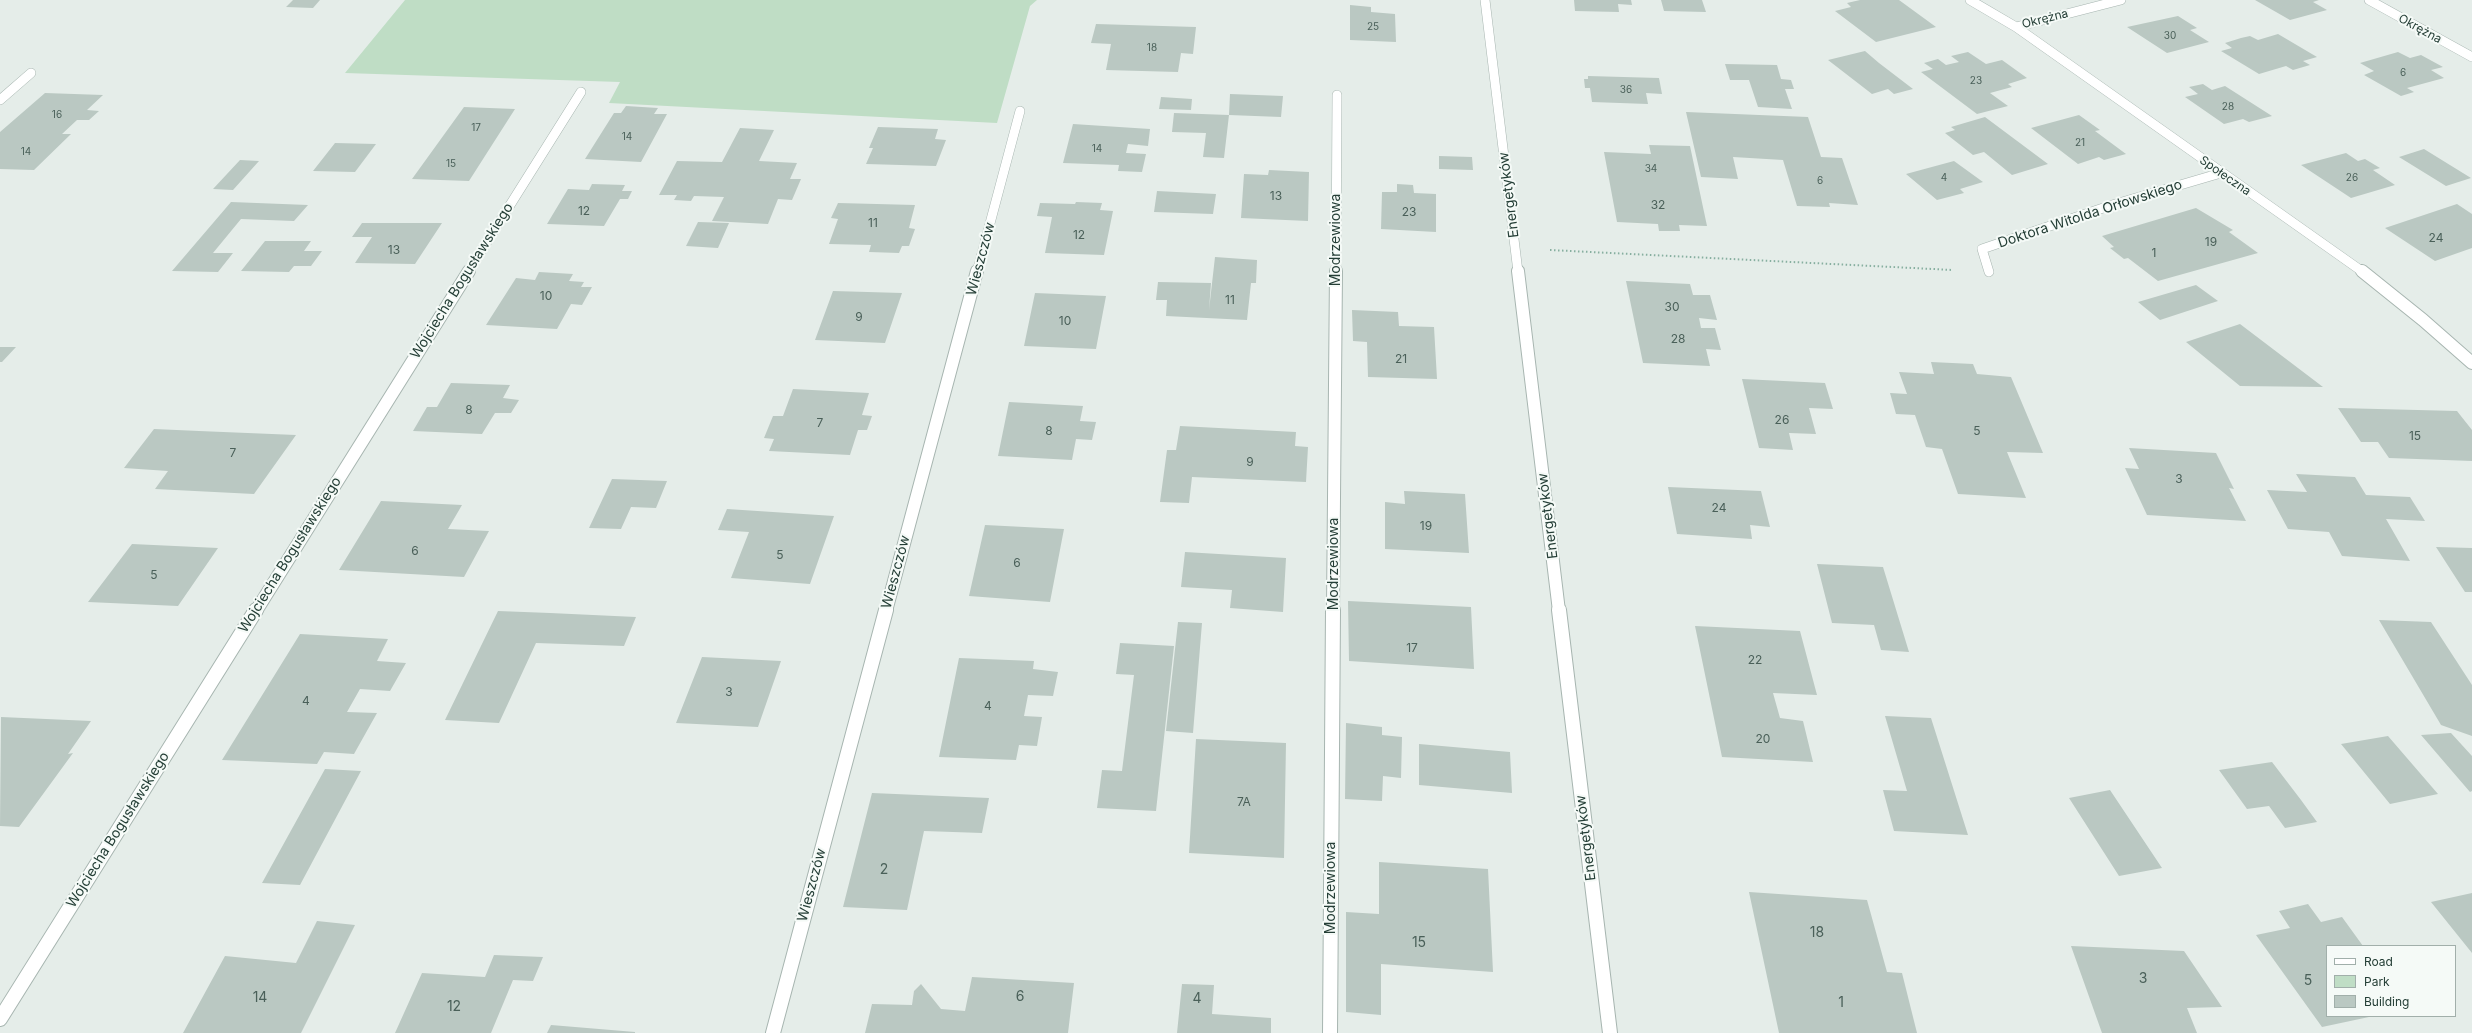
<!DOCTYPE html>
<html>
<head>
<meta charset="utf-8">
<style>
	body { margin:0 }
	#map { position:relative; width:2472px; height:1033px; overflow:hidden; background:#e5ede9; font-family:Inter,sans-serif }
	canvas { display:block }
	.legend { position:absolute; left:2326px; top:945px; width:130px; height:72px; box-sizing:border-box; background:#f5faf7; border:1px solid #a1afaa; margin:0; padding:5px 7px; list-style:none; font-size:12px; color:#243e36 }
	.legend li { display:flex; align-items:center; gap:8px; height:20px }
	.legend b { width:20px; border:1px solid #a1afaa }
</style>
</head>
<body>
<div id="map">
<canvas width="2472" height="1033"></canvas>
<ul class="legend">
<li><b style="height:5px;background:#fff"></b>Road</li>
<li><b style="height:11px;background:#bfddc5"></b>Park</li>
<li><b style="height:11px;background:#bac8c2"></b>Building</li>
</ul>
</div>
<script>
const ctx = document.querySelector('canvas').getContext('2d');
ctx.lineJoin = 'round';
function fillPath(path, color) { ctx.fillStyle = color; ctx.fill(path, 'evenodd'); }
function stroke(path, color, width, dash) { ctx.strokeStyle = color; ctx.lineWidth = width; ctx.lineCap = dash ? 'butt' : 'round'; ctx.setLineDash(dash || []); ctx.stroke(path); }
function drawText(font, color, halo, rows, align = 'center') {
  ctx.font = font + ' Inter,sans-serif'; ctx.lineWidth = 4; ctx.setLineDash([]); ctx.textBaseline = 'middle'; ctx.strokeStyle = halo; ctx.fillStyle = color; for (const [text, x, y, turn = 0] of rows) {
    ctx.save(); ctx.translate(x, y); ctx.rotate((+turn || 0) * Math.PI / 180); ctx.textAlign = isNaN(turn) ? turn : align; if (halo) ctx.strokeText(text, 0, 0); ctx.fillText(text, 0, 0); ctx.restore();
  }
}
const green = new Path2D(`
	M 405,0 L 1037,0 L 1030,6 L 997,123 L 609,103 L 620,82 L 345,73 Z`);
const building = new Path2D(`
	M 293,0 L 320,0 L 313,8 L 286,7 Z
	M 1574,0 L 1631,0 L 1632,5 L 1618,4 L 1619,12 L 1575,11 Z
	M 1661,0 L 1702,0 L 1706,12 L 1664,11 Z
	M 1860,0 L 1899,0 L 1936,27 L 1876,42 L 1835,11 L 1851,7 L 1847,3 Z
	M 2255,0 L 2319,0 L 2313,2 L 2327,10 L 2290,20 Z
	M 1350,5 L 1371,7 L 1371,12 L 1395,14 L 1396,42 L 1350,40 Z
	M 2178,16 L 2197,28 L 2190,30 L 2209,42 L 2167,53 L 2127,27 Z
	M 1096,24 L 1196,27 L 1193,54 L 1181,53 L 1178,72 L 1106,70 L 1111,44 L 1091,43 Z
	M 2278,34 L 2317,57 L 2303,61 L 2310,65 L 2293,70 L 2286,66 L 2259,74 L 2221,51 L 2232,48 L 2225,43 L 2241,38 L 2250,36 L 2258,40 Z
	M 1865,51 L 1879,63 L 1913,89 L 1894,94 L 1888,89 L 1872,94 L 1828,60 Z
	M 1968,52 L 1986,64 L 2002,60 L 2027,78 L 2008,84 L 2012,87 L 1990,93 L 2008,106 L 1977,114 L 1921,72 L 1933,69 L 1924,63 L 1938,59 L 1946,65 L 1959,62 L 1951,56 Z
	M 2398,52 L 2410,58 L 2421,55 L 2443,67 L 2431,70 L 2444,78 L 2407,88 L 2414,92 L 2401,96 L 2364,75 L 2374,71 L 2360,63 Z
	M 1725,64 L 1777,65 L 1781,79 L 1791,80 L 1794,89 L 1785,89 L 1792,109 L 1758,107 L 1749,80 L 1730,80 Z
	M 1588,76 L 1659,78 L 1662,94 L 1646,93 L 1648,104 L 1592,102 L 1590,88 L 1585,88 L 1584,79 L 1588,79 Z
	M 2203,84 L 2212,90 L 2225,86 L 2272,116 L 2249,122 L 2243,119 L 2224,124 L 2185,97 L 2198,94 L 2189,87 Z
	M 45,93 L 103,95 L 87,110 L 99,111 L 89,120 L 77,120 L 62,134 L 71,134 L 34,170 L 0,169 L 0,132 Z
	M 1230,94 L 1283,96 L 1281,117 L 1229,115 Z
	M 1161,97 L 1192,99 L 1191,110 L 1159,109 Z
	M 626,106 L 658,108 L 654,114 L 667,114 L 641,162 L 585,159 L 614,113 L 621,113 Z
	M 464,107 L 515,109 L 469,181 L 412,179 Z
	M 1686,112 L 1808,117 L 1821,157 L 1842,158 L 1858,205 L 1829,203 L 1830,207 L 1797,206 L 1783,160 L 1733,157 L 1738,179 L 1701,177 Z
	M 1174,113 L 1229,115 L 1224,158 L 1203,157 L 1206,133 L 1172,132 Z
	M 2079,115 L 2100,130 L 2095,131 L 2126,154 L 2104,160 L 2099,157 L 2078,164 L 2031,128 Z
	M 1985,117 L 2048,164 L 2012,175 L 1984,152 L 1973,155 L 1945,133 L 1955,130 L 1951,127 Z
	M 1073,124 L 1150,129 L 1148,146 L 1128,144 L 1126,153 L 1146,154 L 1142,172 L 1118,171 L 1119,165 L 1063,163 Z
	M 878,127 L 938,129 L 935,139 L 946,140 L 936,166 L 866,164 L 873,148 L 869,148 Z
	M 740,128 L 774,130 L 759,161 L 797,163 L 790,179 L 801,179 L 792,200 L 778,199 L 768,224 L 712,221 L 724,197 L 694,196 L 691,201 L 674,200 L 677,195 L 659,195 L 677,161 L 722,162 Z
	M 335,143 L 376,144 L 355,172 L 313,171 Z
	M 1649,145 L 1690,146 L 1707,226 L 1679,225 L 1680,231 L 1659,231 L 1658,224 L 1617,222 L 1604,152 L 1651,154 Z
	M 2424,149 L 2471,178 L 2446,186 L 2399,157 Z
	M 2346,153 L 2358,161 L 2365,159 L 2380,168 L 2373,170 L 2395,185 L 2351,198 L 2301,165 Z
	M 1439,156 L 1472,157 L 1473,170 L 1439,169 Z
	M 240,160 L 259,161 L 233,190 L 213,189 Z
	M 1954,161 L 1983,182 L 1960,189 L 1964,193 L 1937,200 L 1906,174 Z
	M 1269,170 L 1309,172 L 1308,221 L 1241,218 L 1244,174 L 1268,175 Z
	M 592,184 L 625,185 L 622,191 L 632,191 L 628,199 L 620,199 L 604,226 L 547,224 L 568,189 L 589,190 Z
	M 1397,184 L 1413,185 L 1414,193 L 1436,194 L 1436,232 L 1381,229 L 1382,192 L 1397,192 Z
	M 1157,191 L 1216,194 L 1213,214 L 1154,212 Z
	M 231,202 L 308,205 L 294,221 L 241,219 L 213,253 L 233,253 L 218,272 L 172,271 Z
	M 1076,202 L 1102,203 L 1100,210 L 1113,211 L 1104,255 L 1045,253 L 1052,217 L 1037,216 L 1040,203 L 1075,204 Z
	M 838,203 L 915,205 L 909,228 L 915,229 L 909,246 L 902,246 L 899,253 L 869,252 L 871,245 L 829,244 L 838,219 L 831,218 Z
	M 2457,204 L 2472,214 L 2472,248 L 2435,261 L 2385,228 Z
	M 2196,208 L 2233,230 L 2229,232 L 2258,253 L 2158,281 L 2128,258 L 2124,259 L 2110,248 L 2114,247 L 2102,236 Z
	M 698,222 L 729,223 L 718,248 L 686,246 Z
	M 362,223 L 442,223 L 415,264 L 355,263 L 372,237 L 352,237 Z
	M 265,241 L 311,241 L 304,251 L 322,251 L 311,266 L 294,266 L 289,272 L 241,271 Z
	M 1215,257 L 1257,260 L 1256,283 L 1251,283 L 1247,320 L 1166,316 L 1167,300 L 1156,300 L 1158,282 L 1211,283 L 1209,310 Z
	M 539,272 L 573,274 L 569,281 L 584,282 L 581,287 L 592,287 L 582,305 L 571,304 L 557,329 L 486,325 L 516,278 L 535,280 Z
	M 1626,281 L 1690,284 L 1693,295 L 1710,295 L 1717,320 L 1699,318 L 1701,328 L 1715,328 L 1721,350 L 1706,349 L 1710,366 L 1643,363 Z
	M 2196,285 L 2218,301 L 2160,320 L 2138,302 Z
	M 833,291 L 902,293 L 885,343 L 815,340 Z
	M 1035,293 L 1106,296 L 1096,349 L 1024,346 Z
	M 1352,310 L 1398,312 L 1399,326 L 1434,327 L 1437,379 L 1368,377 L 1367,342 L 1353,341 Z
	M 2240,324 L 2323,387 L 2240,386 L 2186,342 Z
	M 0,347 L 16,347 L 2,362 L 0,362 Z
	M 1931,362 L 1973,364 L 1977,374 L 2011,377 L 2043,453 L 2007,452 L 2026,498 L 1958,494 L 1942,449 L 1926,447 L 1915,415 L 1896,414 L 1890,393 L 1907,394 L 1899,372 L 1934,374 Z
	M 1742,379 L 1825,383 L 1833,409 L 1809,408 L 1816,434 L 1789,433 L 1793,450 L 1759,448 Z
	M 451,383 L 510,385 L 503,398 L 519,400 L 511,413 L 495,413 L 482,434 L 413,431 L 427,407 L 437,407 Z
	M 793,389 L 869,393 L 862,415 L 872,416 L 867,430 L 858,430 L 850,455 L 769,451 L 774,439 L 764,438 L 773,416 L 783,416 Z
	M 1009,402 L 1083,406 L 1080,421 L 1096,422 L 1092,440 L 1076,439 L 1072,460 L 998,456 Z
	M 2338,408 L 2457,411 L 2472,430 L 2472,461 L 2389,458 L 2378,442 L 2361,442 Z
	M 1180,426 L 1296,432 L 1295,446 L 1308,447 L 1306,482 L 1192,477 L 1189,503 L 1160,502 L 1167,450 L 1176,450 Z
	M 154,429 L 199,431 L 296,435 L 254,494 L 155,489 L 168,471 L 124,468 Z
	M 2129,448 L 2216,453 L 2234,489 L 2229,488 L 2246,521 L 2147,515 L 2125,468 L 2139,469 Z
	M 2296,474 L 2355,477 L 2366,495 L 2410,497 L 2425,521 L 2386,519 L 2410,561 L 2342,556 L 2329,532 L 2288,529 L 2267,490 L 2307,492 Z
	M 612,479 L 667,481 L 656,508 L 631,507 L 621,529 L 589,528 Z
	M 1668,487 L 1761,491 L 1770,527 L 1750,525 L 1752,539 L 1677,534 Z
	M 1404,491 L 1465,494 L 1469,553 L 1385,549 L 1385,502 L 1405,504 Z
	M 381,501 L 462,505 L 448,529 L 489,531 L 464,577 L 339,570 Z
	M 727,509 L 834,516 L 810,584 L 731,578 L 749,532 L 718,530 Z
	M 985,525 L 1064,529 L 1050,602 L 969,596 Z
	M 132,544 L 218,548 L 178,606 L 88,602 Z
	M 2436,547 L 2472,548 L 2472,592 L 2465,592 Z
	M 1185,552 L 1286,558 L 1283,612 L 1230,608 L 1232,590 L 1181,587 Z
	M 1817,564 L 1883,567 L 1909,652 L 1881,650 L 1874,625 L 1832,623 Z
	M 1348,601 L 1471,607 L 1474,669 L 1349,661 Z
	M 498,611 L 550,613 L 636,617 L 624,646 L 536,643 L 499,723 L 445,720 Z
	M 2379,620 L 2431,622 L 2472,685 L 2472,736 L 2441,725 Z
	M 1178,622 L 1202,623 L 1193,733 L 1166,731 Z
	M 1695,626 L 1800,631 L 1817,695 L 1773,693 L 1780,718 L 1803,721 L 1813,762 L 1722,757 Z
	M 300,634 L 388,639 L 377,661 L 406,663 L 390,691 L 360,689 L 347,712 L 377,713 L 354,754 L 324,752 L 317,764 L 222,760 Z
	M 1120,643 L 1174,646 L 1156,811 L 1097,808 L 1102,770 L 1122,771 L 1134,675 L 1116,674 Z
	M 702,657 L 781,661 L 758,727 L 676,723 Z
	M 959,658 L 1034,661 L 1033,669 L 1058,672 L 1053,696 L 1028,695 L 1024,716 L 1042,717 L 1037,746 L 1019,745 L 1016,760 L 939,757 Z
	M 1885,716 L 1931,718 L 1968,835 L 1894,831 L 1883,790 L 1907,791 Z
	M 1,717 L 91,721 L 68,754 L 73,753 L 19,827 L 0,826 Z
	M 1346,723 L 1382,727 L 1382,735 L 1402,737 L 1401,778 L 1383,776 L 1382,801 L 1345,799 Z
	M 2451,733 L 2472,756 L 2472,791 L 2470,792 L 2421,735 Z
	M 2388,736 L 2438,794 L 2390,804 L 2341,744 Z
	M 1196,739 L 1286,743 L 1284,858 L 1189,853 Z
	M 1419,744 L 1510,752 L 1512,793 L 1419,785 Z
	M 2272,762 L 2301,800 L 2317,822 L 2285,828 L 2269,806 L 2247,809 L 2219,770 Z
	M 325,769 L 361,771 L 300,885 L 262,883 Z
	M 2110,790 L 2162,868 L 2119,876 L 2069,798 Z
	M 872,793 L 989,798 L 982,833 L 924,831 L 907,910 L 843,907 Z
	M 1379,862 L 1488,869 L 1493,972 L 1381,964 L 1381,1015 L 1346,1012 L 1346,912 L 1379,914 Z
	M 1749,892 L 1867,900 L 1887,972 L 1902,973 L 1917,1033 L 1779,1033 Z
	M 2472,893 L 2472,953 L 2431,902 Z
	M 2308,904 L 2321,922 L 2342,917 L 2363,946 L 2327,946 L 2327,1016 L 2369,1017 L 2322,1027 L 2256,935 L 2290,928 L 2279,911 Z
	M 317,921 L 355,925 L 301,1033 L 183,1033 L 225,956 L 296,963 Z
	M 2071,946 L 2184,951 L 2222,1007 L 2187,1008 L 2197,1033 L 2102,1033 Z
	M 494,955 L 543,957 L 533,981 L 513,980 L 491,1033 L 395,1033 L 422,973 L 485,977 Z
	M 972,977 L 1074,983 L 1068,1033 L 865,1033 L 872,1004 L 912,1005 L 914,991 L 921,984 L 941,1009 L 965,1011 Z
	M 1182,984 L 1214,985 L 1212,1014 L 1271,1018 L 1271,1033 L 1177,1033 Z
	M 551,1025 L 635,1032 L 635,1033 L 547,1033 Z`);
const path = new Path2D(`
	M 1550,250 L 1953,270`);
const minorFar2 = new Path2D(`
	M 1485,0 L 1518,272
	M 1970,0 L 2016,27 L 2363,272
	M 2369,0 L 2472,57
	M 2016,27 L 2121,0
	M 0,100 L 31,73
	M 468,272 L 581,92
	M 977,272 L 1020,111
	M 1336,272 L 1337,95
	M 1989,272 L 1982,249 L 2112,205 L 2221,173`);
const minorFar1 = new Path2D(`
	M 1518,271 L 1559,611
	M 2362,271 L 2423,320 L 2472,363
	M 256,611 L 469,271
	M 886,611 L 977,271
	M 1333,611 L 1336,271`);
const minor = new Path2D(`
	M 1559,610 L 1610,1033
	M 0,1019 L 256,610
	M 773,1033 L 886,610
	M 1330,1033 L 1333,610`);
const farNumbernames = [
	["25",1373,27],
	["30",2170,36],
	["18",1152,48],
	["6",2403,73],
	["23",1976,81],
	["36",1626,90],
	["28",2228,107],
	["16",57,115],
	["17",476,128],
	["14",627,137],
	["21",2080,143],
	["14",1097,149],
	["14",26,152],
	["15",451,164],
	["34",1651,169],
	["4",1944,178],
	["26",2352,178],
	["6",1820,181]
];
const farStreetnames = [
	["Okrężna",2045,19,-14],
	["Okrężna",2420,29,29],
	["Społeczna",2225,176,35]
];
const numberNames = [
	["13",1276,196],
	["32",1658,205],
	["12",584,211],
	["23",1409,212],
	["11",873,223],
	["12",1079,235],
	["24",2436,238],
	["19",2211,242],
	["13",394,250],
	["1",2154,253],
	["10",546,296],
	["11",1230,300],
	["30",1672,307],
	["9",859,317],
	["10",1065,321],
	["28",1678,339],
	["21",1401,359],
	["8",469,410],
	["26",1782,420],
	["7",820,423],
	["8",1049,431],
	["5",1977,431],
	["15",2415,436],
	["7",233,453],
	["9",1250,462],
	["3",2179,479],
	["24",1719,508],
	["19",1426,526],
	["6",415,551],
	["5",780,555],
	["6",1017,563],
	["5",154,575],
	["17",1412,648],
	["22",1755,660],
	["3",729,692],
	["4",306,701],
	["4",988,706],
	["20",1763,739],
	["7A",1244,802]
];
const streetNames = [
	["Energetyków",1509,195,-97],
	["Doktora Witolda Orłowskiego",2090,214,-18],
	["Modrzewiowa",1336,240,-90],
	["Wieszczów",981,259,-75],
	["Wojciecha Bogusławskiego",462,281,-58],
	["Energetyków",1548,516,-97],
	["Wojciecha Bogusławskiego",290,555,-58],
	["Modrzewiowa",1334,564,-90],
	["Wieszczów",896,572,-75],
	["Wojciecha Bogusławskiego",118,830,-58],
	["Energetyków",1586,838,-97],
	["Wieszczów",812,885,-75],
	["Modrzewiowa",1331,888,-90]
];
const nearNumbernames = [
	["2",884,870],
	["18",1817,933],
	["15",1419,943],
	["3",2143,979],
	["5",2308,981],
	["6",1020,997],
	["14",260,998],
	["4",1197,999],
	["1",1841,1003],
	["12",454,1007]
];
fillPath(green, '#bfddc5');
fillPath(building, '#bac8c2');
stroke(minorFar2, '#a7b5b0', 10);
stroke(minorFar1, '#a7b5b0', 14);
stroke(minor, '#a7b5b0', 16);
stroke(path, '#87afa0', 2, [1.5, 2.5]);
stroke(minorFar2, '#fff', 9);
stroke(minorFar1, '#fff', 12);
stroke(minor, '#fff', 14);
drawText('10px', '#4a6059', null, farNumbernames);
drawText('12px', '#243e36', '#f5faf7', farStreetnames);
drawText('12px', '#4a6059', null, numberNames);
drawText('14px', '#243e36', '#f5faf7', streetNames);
drawText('14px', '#4a6059', null, nearNumbernames);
</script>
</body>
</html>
